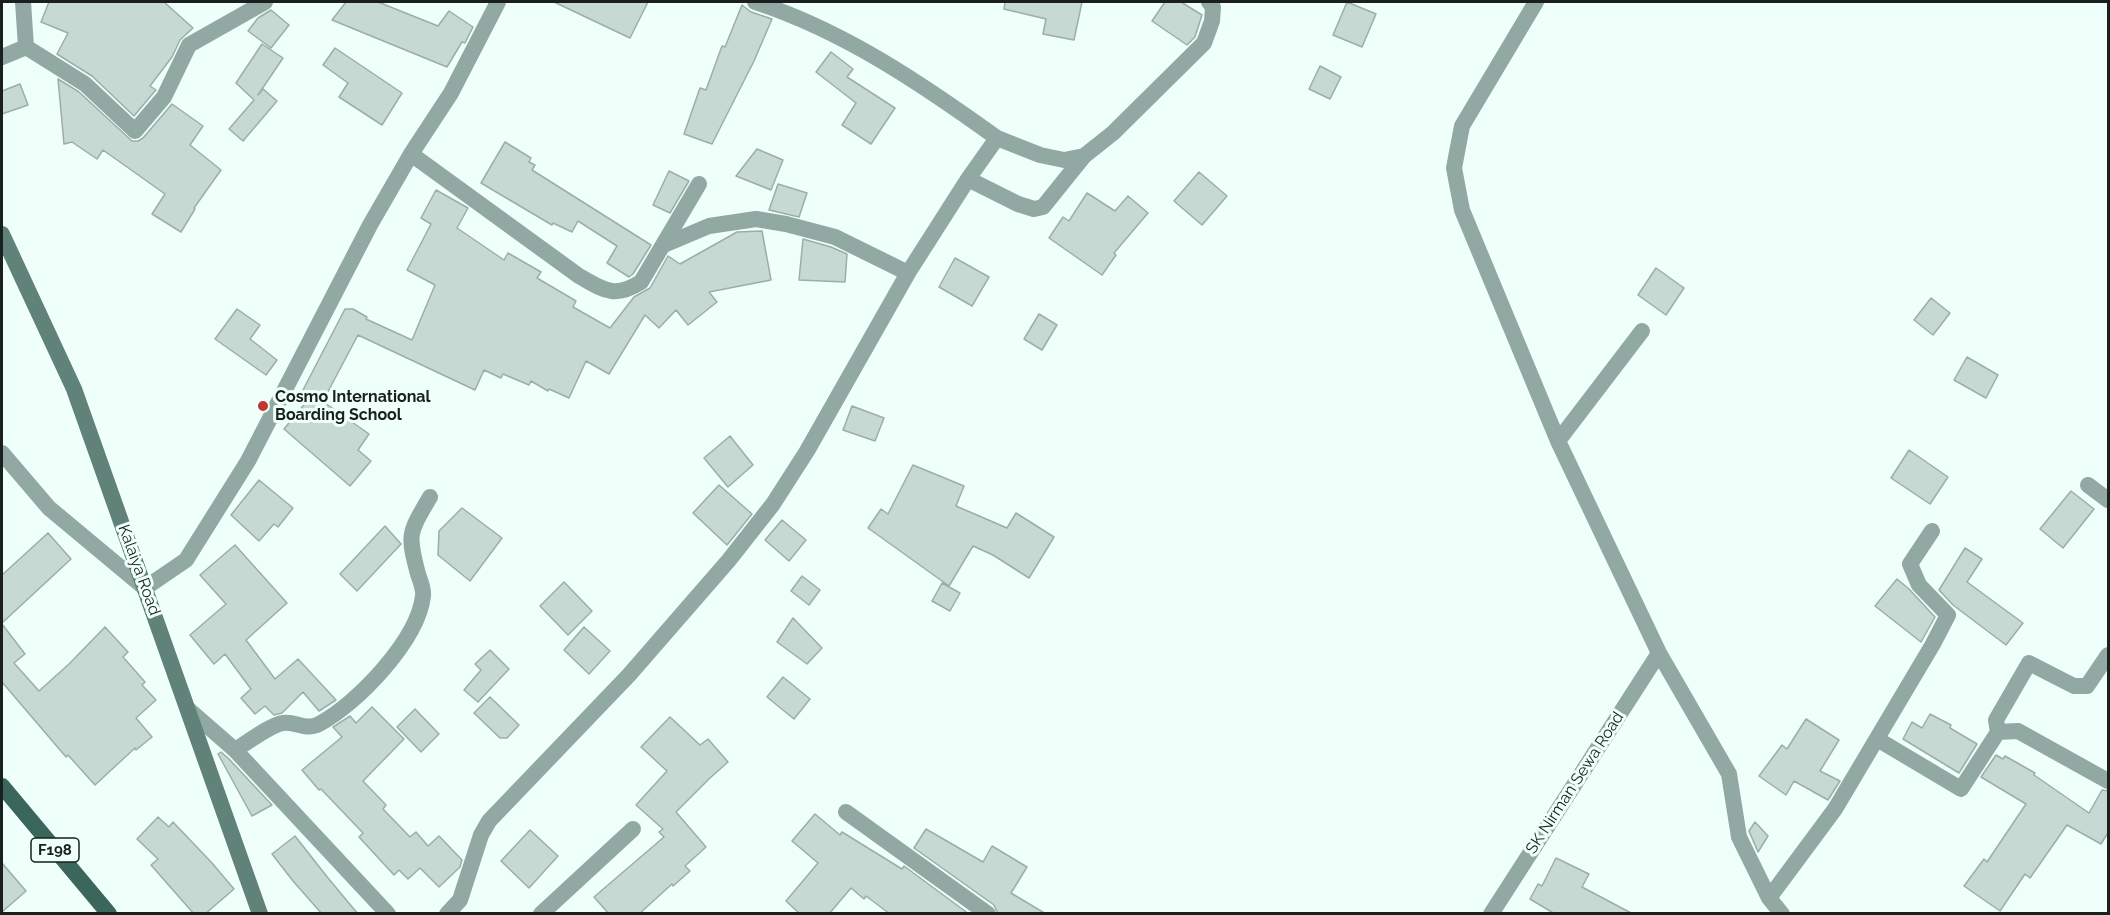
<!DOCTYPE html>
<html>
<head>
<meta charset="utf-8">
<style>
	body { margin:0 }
	#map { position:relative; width:2110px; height:915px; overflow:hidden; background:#effffa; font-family:Raleway,sans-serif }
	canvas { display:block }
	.frame { position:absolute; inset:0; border:3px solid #19201e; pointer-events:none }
</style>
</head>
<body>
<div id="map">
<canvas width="2110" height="915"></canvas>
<div class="frame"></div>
</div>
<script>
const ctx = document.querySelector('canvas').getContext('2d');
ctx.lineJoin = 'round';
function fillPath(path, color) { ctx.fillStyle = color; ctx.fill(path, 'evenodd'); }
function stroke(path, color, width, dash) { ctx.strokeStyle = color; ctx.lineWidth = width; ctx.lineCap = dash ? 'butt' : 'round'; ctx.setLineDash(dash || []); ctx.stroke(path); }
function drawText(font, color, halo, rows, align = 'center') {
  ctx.font = font + ' Raleway,sans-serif'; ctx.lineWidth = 6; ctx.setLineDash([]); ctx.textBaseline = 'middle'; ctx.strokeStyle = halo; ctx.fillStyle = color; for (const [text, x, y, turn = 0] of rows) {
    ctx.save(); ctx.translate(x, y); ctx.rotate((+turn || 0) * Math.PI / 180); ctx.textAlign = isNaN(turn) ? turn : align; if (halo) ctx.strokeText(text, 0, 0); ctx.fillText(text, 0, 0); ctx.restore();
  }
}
const building = new Path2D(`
	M 49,2 L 164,2 L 193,28 L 180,40 L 172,57 L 150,86 L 156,90 L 155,91 L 134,116 L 92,76 L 57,54 L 68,33 L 41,22 Z
	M 346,2 L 378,2 L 438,26 L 449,11 L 473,27 L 465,43 L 462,42 L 447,67 L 332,20 Z
	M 554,2 L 648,2 L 630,38 Z
	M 1005,2 L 1082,2 L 1074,40 L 1043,34 L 1046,19 L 1004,9 Z
	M 1165,2 L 1181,2 L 1202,15 L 1195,37 L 1187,45 L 1152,21 Z
	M 1347,2 L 1376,14 L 1362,47 L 1333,35 Z
	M 742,5 L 751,12 L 772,19 L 754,61 L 712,144 L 684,134 L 700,88 L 706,90 L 722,46 L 725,47 Z
	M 271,10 L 289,25 L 271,48 L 248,31 L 258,18 Z
	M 262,44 L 283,58 L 258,95 L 263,89 L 277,101 L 243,141 L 229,129 L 254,100 L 236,83 Z
	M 335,48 L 402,93 L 382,125 L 339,97 L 348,83 L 323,65 Z
	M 831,52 L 853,69 L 847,77 L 895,108 L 871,144 L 842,125 L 856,103 L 816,72 Z
	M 1320,66 L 1341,77 L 1330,99 L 1309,89 Z
	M 58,79 L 79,92 L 132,141 L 138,141 L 143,138 L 172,104 L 203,126 L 190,145 L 221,170 L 194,208 L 195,209 L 181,232 L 152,214 L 165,194 L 103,150 L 97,159 L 72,142 L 64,144 Z
	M 20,84 L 28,105 L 2,114 L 2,91 Z
	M 505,142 L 531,158 L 529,162 L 535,165 L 532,170 L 651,245 L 633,274 L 629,277 L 607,263 L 617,246 L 578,221 L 572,232 L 553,223 L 552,225 L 481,183 Z
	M 757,149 L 783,160 L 771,190 L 736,176 Z
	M 669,171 L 689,181 L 670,213 L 653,205 Z
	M 1199,172 L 1227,196 L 1202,225 L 1174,201 Z
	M 778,184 L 807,193 L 799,217 L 769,210 Z
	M 436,190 L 468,208 L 457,228 L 504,260 L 508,253 L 541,272 L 537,278 L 576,301 L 573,307 L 610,328 L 634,297 L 650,288 L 668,256 L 680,264 L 737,232 L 762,231 L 771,280 L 709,292 L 717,302 L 688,325 L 676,310 L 659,328 L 645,315 L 609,374 L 586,361 L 569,398 L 549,389 L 548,391 L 531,381 L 529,385 L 503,374 L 501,378 L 484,370 L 475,390 L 358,335 L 323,401 L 318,398 L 369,434 L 358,450 L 371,461 L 350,486 L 284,429 L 312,395 L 303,390 L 345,309 L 353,309 L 367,317 L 366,319 L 412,340 L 435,285 L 407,270 L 431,224 L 421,218 Z
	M 1087,193 L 1115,211 L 1128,196 L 1148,213 L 1114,253 L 1116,255 L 1102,275 L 1049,238 L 1063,217 L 1069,221 Z
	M 803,239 L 831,247 L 847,254 L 845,282 L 799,280 Z
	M 955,258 L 989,277 L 972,306 L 939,287 Z
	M 1656,268 L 1684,288 L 1666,315 L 1638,295 Z
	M 1931,298 L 1950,313 L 1933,335 L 1914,320 Z
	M 237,309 L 260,325 L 250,339 L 277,360 L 266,375 L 215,339 Z
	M 1039,314 L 1057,325 L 1042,350 L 1024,339 Z
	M 1967,357 L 1998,375 L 1986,398 L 1954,380 Z
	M 852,406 L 884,418 L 875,441 L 843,430 Z
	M 730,436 L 753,465 L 728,487 L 704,458 Z
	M 1909,450 L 1948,477 L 1930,504 L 1891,478 Z
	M 913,465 L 964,486 L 956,506 L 1007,528 L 1016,513 L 1054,537 L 1029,578 L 993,555 L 973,546 L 949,586 L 868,528 L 881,509 L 888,514 Z
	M 259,480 L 293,508 L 278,527 L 274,524 L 259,541 L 231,515 Z
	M 719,485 L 752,514 L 727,545 L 693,513 Z
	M 2071,491 L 2094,509 L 2063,548 L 2040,529 Z
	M 462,508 L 502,538 L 470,581 L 438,555 L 439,531 Z
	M 782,520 L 806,540 L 789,561 L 765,540 Z
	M 385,526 L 401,544 L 357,591 L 340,574 Z
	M 48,533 L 71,559 L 2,623 L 2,575 Z
	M 235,545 L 287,603 L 246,640 L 275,679 L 298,659 L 336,700 L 319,711 L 303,692 L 282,713 L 274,715 L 265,706 L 255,714 L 241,698 L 251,689 L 225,654 L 214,664 L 190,635 L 226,604 L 200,575 Z
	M 1965,548 L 1982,559 L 1967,582 L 2023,623 L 2006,645 L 1953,605 L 1939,590 Z
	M 802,576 L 820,590 L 809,605 L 791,591 Z
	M 1897,579 L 1909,589 L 1935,617 L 1921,642 L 1875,606 Z
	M 564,582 L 592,611 L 568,635 L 540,606 Z
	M 942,583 L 960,593 L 950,611 L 932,601 Z
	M 793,618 L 822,648 L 807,664 L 777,642 Z
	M 2,624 L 25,654 L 14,663 L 39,691 L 69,664 L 105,627 L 128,652 L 123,657 L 145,682 L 142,685 L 156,700 L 136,718 L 152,737 L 136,750 L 135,748 L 95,785 L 68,755 L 66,757 L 2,682 Z
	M 584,627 L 610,651 L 589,674 L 564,650 Z
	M 490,650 L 509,669 L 478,702 L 464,690 L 481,670 L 475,664 Z
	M 783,677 L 810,699 L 794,719 L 767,697 Z
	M 490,697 L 519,725 L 507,738 L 500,738 L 474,713 Z
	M 372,707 L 404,739 L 363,781 L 386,805 L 383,809 L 410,837 L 416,832 L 428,846 L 439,836 L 462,860 L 460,867 L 439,887 L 420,868 L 408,879 L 399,870 L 394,875 L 359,837 L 363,833 L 321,789 L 319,790 L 302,770 L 342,737 L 333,727 L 350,716 L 356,723 Z
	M 415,709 L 439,734 L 421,752 L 397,727 Z
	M 1930,714 L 1951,725 L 1950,728 L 1977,744 L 1959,773 L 1903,739 L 1912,722 L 1922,728 Z
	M 670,717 L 700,745 L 708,739 L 728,762 L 710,778 L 676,812 L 706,847 L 685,866 L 690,871 L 673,886 L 672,884 L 639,914 L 609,914 L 594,897 L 664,837 L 659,832 L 663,829 L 636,805 L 667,771 L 641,747 Z
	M 1806,719 L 1839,740 L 1820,771 L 1840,781 L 1828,800 L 1794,781 L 1786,795 L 1759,776 L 1782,745 L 1787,749 Z
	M 221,752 L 228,758 L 272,805 L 252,816 L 218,754 Z
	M 1996,755 L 2003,759 L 2005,756 L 2035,773 L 2034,775 L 2089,813 L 2102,790 L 2109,791 L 2109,831 L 2101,844 L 2067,825 L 2030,878 L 2025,874 L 2000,911 L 1964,886 L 1984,859 L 1987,862 L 2026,804 L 1981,777 Z
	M 815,814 L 840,835 L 842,832 L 902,869 L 904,866 L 969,914 L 890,914 L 866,896 L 864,899 L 851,888 L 829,914 L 800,914 L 786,901 L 818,863 L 792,841 Z
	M 158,817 L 169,827 L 173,822 L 212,863 L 234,889 L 205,914 L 194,914 L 151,865 L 158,859 L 137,839 Z
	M 1755,822 L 1768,836 L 1758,852 L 1749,831 Z
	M 926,829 L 983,862 L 992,846 L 1027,867 L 1011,893 L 1046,914 L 998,914 L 994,905 L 914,848 Z
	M 530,830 L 558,856 L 529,888 L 501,861 Z
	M 295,836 L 328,878 L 358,914 L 322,914 L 293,881 L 272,854 Z
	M 1556,858 L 1589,874 L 1582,887 L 1633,914 L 1555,914 L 1530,899 L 1538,884 L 1542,886 Z
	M 2,863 L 26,891 L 2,912 Z`);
const minor = new Path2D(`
	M 755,2 C 844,31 922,84 997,138
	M 1536,2 L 1462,126 L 1454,168 L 1462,210 L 1558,441 L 1659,653 L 1729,774 L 1739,837 L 1769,898 L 1782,914
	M 26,47 L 85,84 L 135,131 L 164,97 L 189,45 L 265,2
	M 2,57 L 26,47 L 23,2
	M 411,154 L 579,276 C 604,290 614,299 641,282 L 699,184
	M 968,179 L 1018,204 L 1034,209 L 1043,207 L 1084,156
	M 664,245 L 709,226 L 756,219 L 786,224 L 835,237 L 908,273
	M 1558,441 L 1642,331
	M 2,453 L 49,508 L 145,588 L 186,560 L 248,461 L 370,225 L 411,154 L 451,93 L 498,2
	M 2088,485 L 2108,500
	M 188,709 L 235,750 L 388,914
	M 1998,732 L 1996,720 L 2029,663 L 2074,686 L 2087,686 L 2108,655
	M 1877,739 L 1961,789 L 1998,732 L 2018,731 L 2108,781
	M 235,750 C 245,744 272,724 283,723 C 296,721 306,731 319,724 C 357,704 418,640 423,596 C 424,589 420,580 418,574 C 407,533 409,533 430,497
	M 846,812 L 988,914
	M 1769,898 L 1835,809 L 1933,644 L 1948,615 L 1919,585 L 1910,564 L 1932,531
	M 447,914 L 460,900 L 481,835 L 489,821 L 629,675 L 729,560 L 773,504 L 807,451 L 908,273 L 968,179 L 997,138 L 1040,155 L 1064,160 L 1084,156 L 1113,133 L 1204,43 L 1212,21 L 1213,7 L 1209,2
	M 541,914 L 633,829
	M 1491,914 L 1659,653`);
const secondary = new Path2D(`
	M 2,234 L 74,389 L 260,914`);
const primary = new Path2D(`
	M 2,786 L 109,914`);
const markers = [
	[263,406,6,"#c23333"]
];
const shields = [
	[55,850,48]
];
const shieldNames = [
	["F198",55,850]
];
const poiNames = [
	["Cosmo International",275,397],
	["Boarding School",275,415]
];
const streetNames = [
	["Kalaiya Road",139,570,70],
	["SK Nirman Sewa Road",1575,783,-57]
];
fillPath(building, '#c6d9d3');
stroke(building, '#9caea9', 1.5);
stroke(minor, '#92a9a3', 16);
stroke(secondary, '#608279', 16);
stroke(primary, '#3b665b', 16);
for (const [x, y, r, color] of markers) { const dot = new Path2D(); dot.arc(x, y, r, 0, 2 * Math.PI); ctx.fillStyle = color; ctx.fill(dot); stroke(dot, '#effffa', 2); }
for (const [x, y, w] of shields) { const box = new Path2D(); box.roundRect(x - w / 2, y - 12, w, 24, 4.5); ctx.fillStyle = '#effffa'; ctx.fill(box); stroke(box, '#19201e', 1.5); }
drawText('bold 15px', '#19201e', null, shieldNames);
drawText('bold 16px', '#19201e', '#effffa', poiNames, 'left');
drawText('16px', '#19201e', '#effffa', streetNames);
</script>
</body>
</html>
